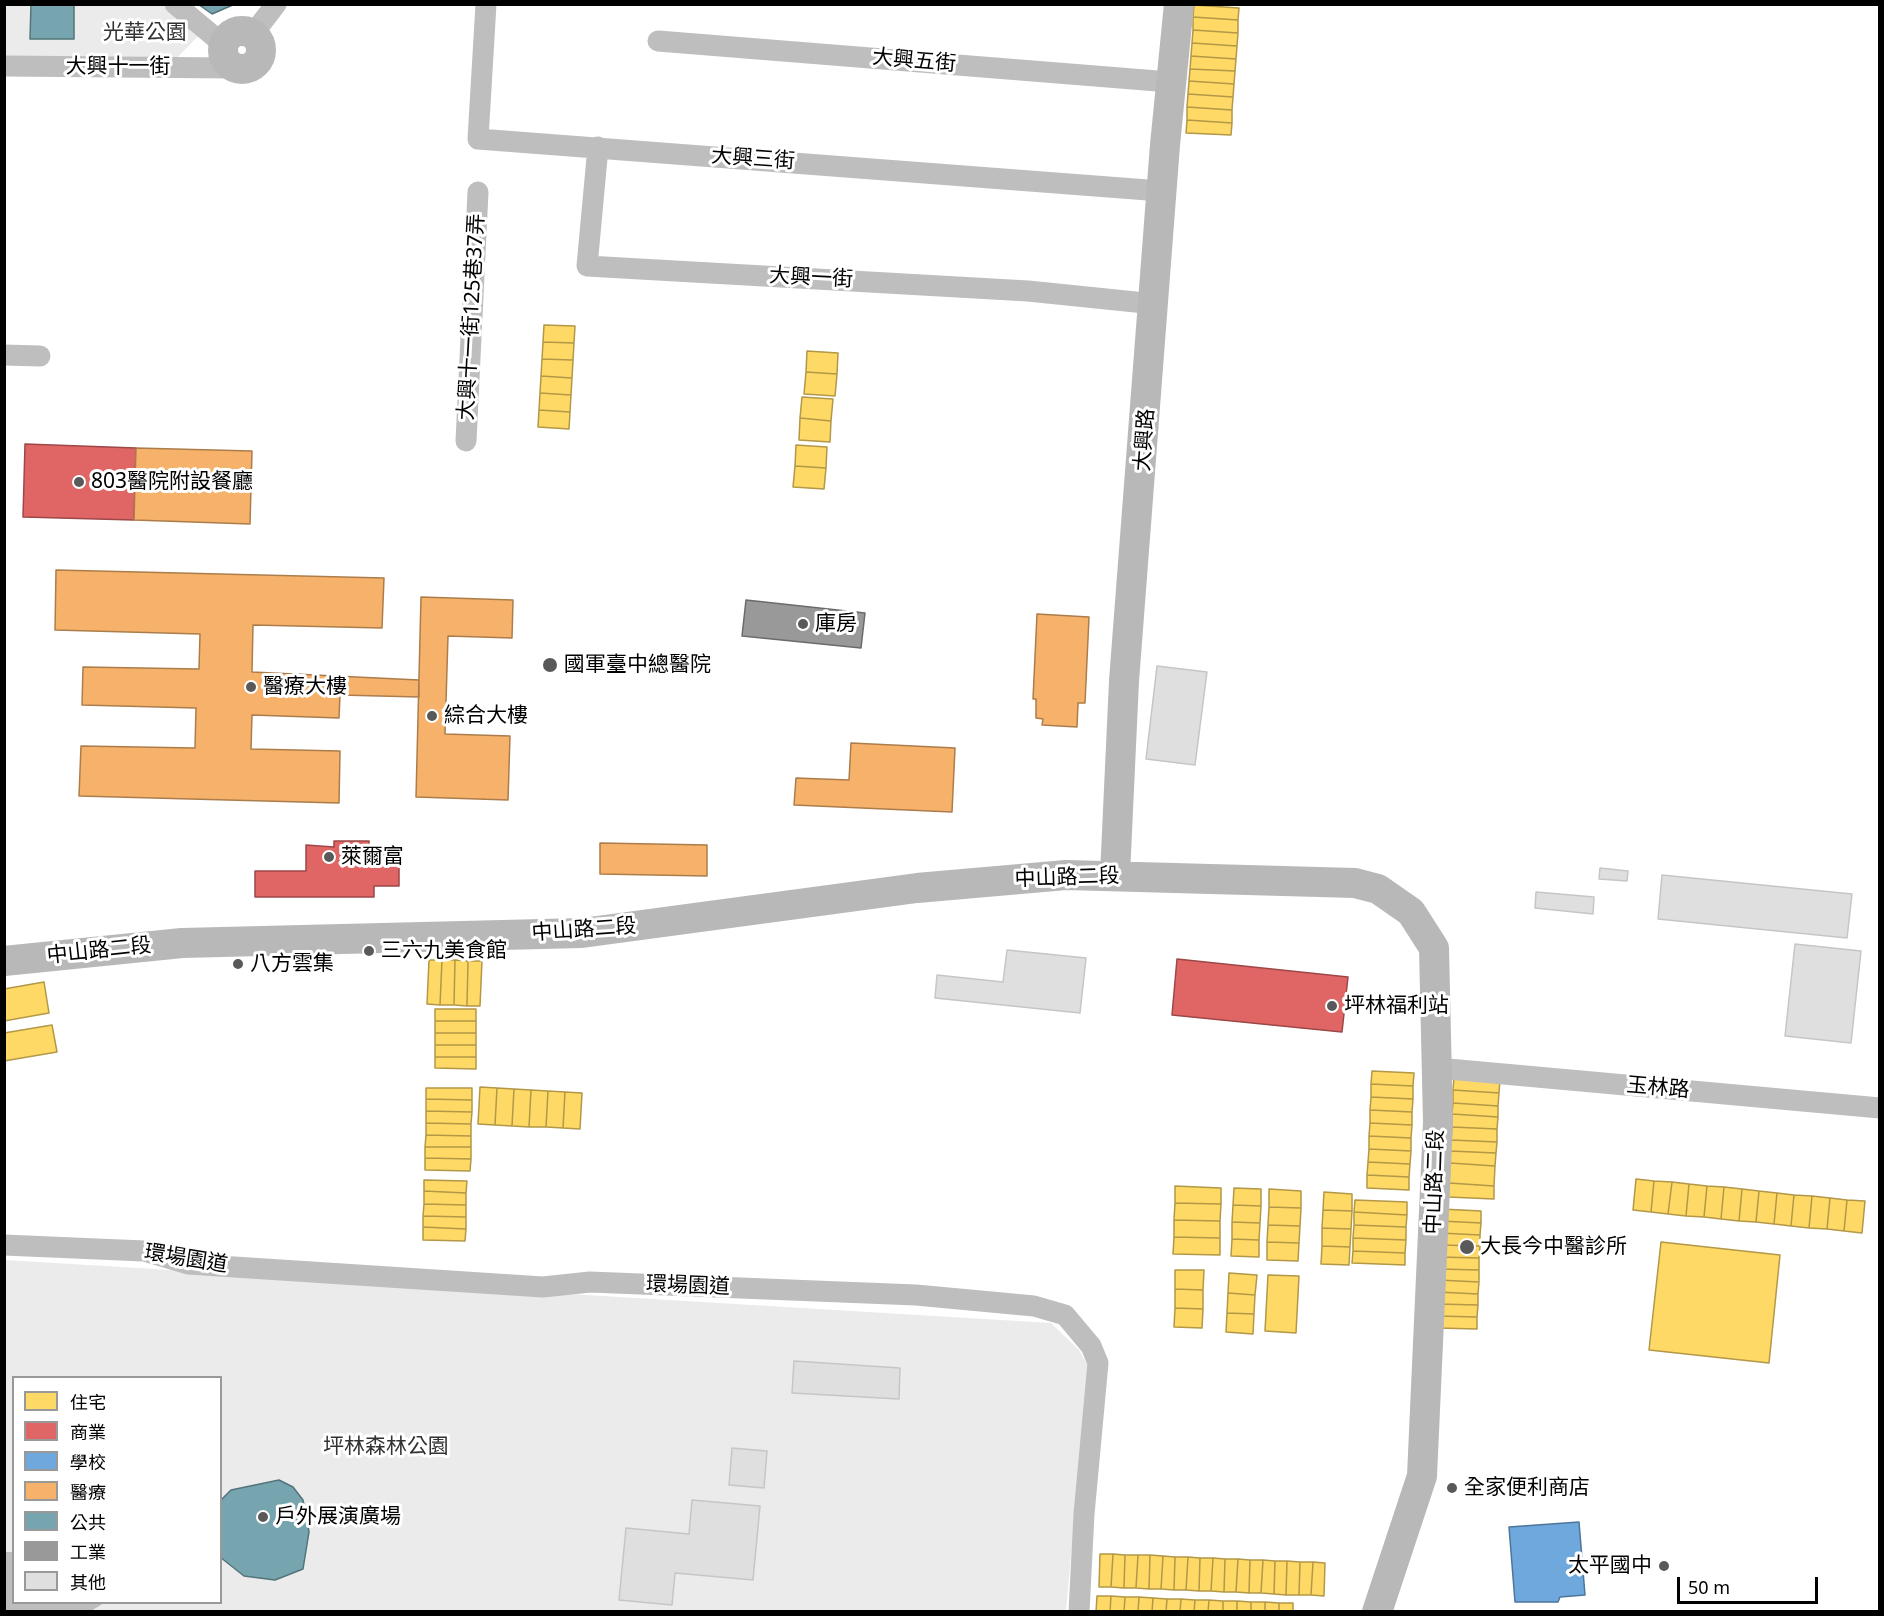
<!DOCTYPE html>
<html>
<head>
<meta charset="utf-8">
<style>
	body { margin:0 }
	#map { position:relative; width:1884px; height:1616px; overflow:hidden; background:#fff; font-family:"Noto Sans","Noto Sans TC",sans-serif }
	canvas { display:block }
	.frame { position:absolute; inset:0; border:6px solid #000; pointer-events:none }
	.legend { position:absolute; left:12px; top:1376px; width:210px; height:228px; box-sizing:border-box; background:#fff; border:2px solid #999; margin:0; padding:8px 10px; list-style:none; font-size:18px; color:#000 }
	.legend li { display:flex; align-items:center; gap:12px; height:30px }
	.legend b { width:30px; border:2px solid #999 }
	.scale { position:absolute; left:1677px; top:1577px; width:141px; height:27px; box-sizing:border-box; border:3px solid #000; border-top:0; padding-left:8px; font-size:18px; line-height:21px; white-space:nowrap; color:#000; -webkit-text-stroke:4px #fff; paint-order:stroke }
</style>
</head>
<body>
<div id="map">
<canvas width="1884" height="1616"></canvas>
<div class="frame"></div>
<ul class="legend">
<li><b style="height:16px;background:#ffd966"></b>住宅</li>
<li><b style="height:16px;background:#e06666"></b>商業</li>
<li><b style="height:16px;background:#6fa8dc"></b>學校</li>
<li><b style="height:16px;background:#f6b26b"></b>醫療</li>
<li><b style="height:16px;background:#76a5af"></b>公共</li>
<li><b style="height:16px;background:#999"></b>工業</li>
<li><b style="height:16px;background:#dfdfdf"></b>其他</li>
</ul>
<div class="scale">50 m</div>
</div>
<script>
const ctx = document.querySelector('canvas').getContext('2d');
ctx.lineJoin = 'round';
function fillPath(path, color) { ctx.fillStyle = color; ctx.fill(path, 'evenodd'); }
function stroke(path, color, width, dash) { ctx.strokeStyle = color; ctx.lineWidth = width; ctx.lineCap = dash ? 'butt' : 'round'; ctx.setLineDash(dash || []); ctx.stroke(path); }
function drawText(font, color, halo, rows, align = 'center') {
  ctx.font = font + ' "Noto Sans","Noto Sans TC",sans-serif'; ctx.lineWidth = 6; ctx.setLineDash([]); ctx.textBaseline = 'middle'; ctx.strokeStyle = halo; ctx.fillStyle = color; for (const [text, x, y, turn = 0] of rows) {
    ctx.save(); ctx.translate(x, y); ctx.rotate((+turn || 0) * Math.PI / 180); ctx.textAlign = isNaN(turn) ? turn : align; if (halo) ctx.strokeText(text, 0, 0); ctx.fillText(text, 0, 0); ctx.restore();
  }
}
const green = new Path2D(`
	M 5,5 L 163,5 L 203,31 L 171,64 L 5,62 Z
	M 5,1260 L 1051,1323 L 1079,1350 L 1088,1366 L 1066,1611 L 5,1611 ZM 14,1378 L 220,1378 L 220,1602 L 14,1602 Z`);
const water = new Path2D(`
	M 5,1552 L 13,1552 L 14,1602 L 104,1603 L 91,1611 L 7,1611 L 4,1609 Z`);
const homes = new Path2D(`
	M 1194,5 L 1239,8 L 1238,20 L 1193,17 Z
	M 1193,17 L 1238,20 L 1238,33 L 1193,30 Z
	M 1193,30 L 1238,33 L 1237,46 L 1192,43 Z
	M 1192,43 L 1237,46 L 1236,59 L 1191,56 Z
	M 1191,56 L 1236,59 L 1235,71 L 1190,69 Z
	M 1190,69 L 1235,71 L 1234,84 L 1189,81 Z
	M 1189,81 L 1234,84 L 1233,97 L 1188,94 Z
	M 1188,94 L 1233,97 L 1232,110 L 1187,107 Z
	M 1187,107 L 1232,110 L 1232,123 L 1187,120 Z
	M 1187,120 L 1232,123 L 1231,135 L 1186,133 Z
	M 544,325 L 575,326 L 574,343 L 543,342 Z
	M 543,342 L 574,343 L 573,360 L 542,359 Z
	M 807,351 L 838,353 L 837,374 L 806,372 Z
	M 542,359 L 573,360 L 572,378 L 541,376 Z
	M 806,372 L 837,374 L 835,396 L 804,394 Z
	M 541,376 L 572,378 L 571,395 L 540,393 Z
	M 540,393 L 571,395 L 570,412 L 539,410 Z
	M 802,397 L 833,399 L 831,421 L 800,418 Z
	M 539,410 L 570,412 L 569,429 L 538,427 Z
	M 800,418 L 831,421 L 830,442 L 799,440 Z
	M 796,445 L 827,447 L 826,468 L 795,466 Z
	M 795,466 L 826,468 L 824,489 L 793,487 Z
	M 429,960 L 442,960 L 440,1005 L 427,1004 Z
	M 442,960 L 455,960 L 454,1005 L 440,1005 Z
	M 455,960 L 468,961 L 467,1006 L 454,1005 Z
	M 468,961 L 482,961 L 480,1006 L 467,1006 Z
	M 44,982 L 49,1013 L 4,1021 L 4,989 Z
	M 435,1009 L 476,1009 L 476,1021 L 435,1021 Z
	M 435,1021 L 476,1021 L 476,1033 L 435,1033 Z
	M 52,1025 L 57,1052 L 4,1061 L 4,1033 Z
	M 435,1033 L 476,1033 L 476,1045 L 435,1045 Z
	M 435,1045 L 476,1045 L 476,1057 L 435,1057 Z
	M 435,1057 L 476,1057 L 476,1069 L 435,1068 Z
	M 1372,1071 L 1414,1073 L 1413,1086 L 1371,1084 Z
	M 1454,1077 L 1500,1079 L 1499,1093 L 1453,1090 Z
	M 1371,1084 L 1413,1086 L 1413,1099 L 1371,1097 Z
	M 480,1087 L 497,1088 L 495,1125 L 478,1124 Z
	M 426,1088 L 472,1088 L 472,1100 L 426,1099 Z
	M 497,1088 L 514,1089 L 512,1126 L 495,1125 Z
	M 514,1089 L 531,1090 L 529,1127 L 512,1126 Z
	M 531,1090 L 548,1091 L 546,1127 L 529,1127 Z
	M 1453,1090 L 1499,1093 L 1498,1106 L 1453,1103 Z
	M 548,1091 L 565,1092 L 563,1128 L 546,1127 Z
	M 565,1092 L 582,1093 L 580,1129 L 563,1128 Z
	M 1371,1097 L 1413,1099 L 1412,1112 L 1370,1110 Z
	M 426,1099 L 472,1100 L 472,1112 L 426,1111 Z
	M 1453,1103 L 1498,1106 L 1498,1117 L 1452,1114 Z
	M 1370,1110 L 1412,1112 L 1412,1125 L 1370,1123 Z
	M 426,1111 L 472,1112 L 471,1124 L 426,1123 Z
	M 1452,1114 L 1498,1117 L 1497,1129 L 1452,1127 Z
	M 426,1123 L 471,1124 L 471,1136 L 426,1135 Z
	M 1370,1123 L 1412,1125 L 1411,1138 L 1369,1136 Z
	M 1452,1127 L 1497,1129 L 1497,1142 L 1451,1140 Z
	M 426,1135 L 471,1136 L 471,1147 L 425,1147 Z
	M 1369,1136 L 1411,1138 L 1411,1151 L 1369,1149 Z
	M 1451,1140 L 1497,1142 L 1496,1153 L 1450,1151 Z
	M 425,1147 L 471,1147 L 471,1159 L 425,1158 Z
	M 1369,1149 L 1411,1151 L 1410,1164 L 1368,1162 Z
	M 1450,1151 L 1496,1153 L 1495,1166 L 1450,1163 Z
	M 425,1158 L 471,1159 L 470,1171 L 425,1170 Z
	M 1368,1162 L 1410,1164 L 1409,1177 L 1367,1175 Z
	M 1450,1163 L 1495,1166 L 1494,1186 L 1449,1183 Z
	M 1367,1175 L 1409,1177 L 1409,1190 L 1367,1188 Z
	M 1636,1179 L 1654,1181 L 1651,1212 L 1633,1210 Z
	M 424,1180 L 467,1181 L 466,1193 L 424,1191 Z
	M 1654,1181 L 1672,1182 L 1668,1214 L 1651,1212 Z
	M 1672,1182 L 1689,1184 L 1686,1216 L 1668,1214 Z
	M 1449,1183 L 1494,1186 L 1494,1199 L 1448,1197 Z
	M 1689,1184 L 1707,1186 L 1704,1217 L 1686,1216 Z
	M 1175,1186 L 1221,1188 L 1221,1204 L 1175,1203 Z
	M 1707,1186 L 1724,1187 L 1721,1219 L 1704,1217 Z
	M 1724,1187 L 1742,1189 L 1739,1221 L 1721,1219 Z
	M 1234,1188 L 1261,1189 L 1261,1206 L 1233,1205 Z
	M 1269,1189 L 1301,1191 L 1301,1208 L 1269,1207 Z
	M 1742,1189 L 1759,1191 L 1756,1222 L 1739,1221 Z
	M 424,1191 L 466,1193 L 466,1205 L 424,1204 Z
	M 1759,1191 L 1777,1193 L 1774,1224 L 1756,1222 Z
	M 1324,1192 L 1352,1194 L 1352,1211 L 1323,1210 Z
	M 1777,1193 L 1794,1195 L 1791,1226 L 1774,1224 Z
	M 1794,1195 L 1812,1196 L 1809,1228 L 1791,1226 Z
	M 1812,1196 L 1830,1198 L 1827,1229 L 1809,1228 Z
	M 1830,1198 L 1847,1200 L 1844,1231 L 1827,1229 Z
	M 1355,1200 L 1407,1202 L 1407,1215 L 1354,1212 Z
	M 1847,1200 L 1865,1201 L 1862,1233 L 1844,1231 Z
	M 1175,1203 L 1221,1204 L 1220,1221 L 1174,1220 Z
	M 424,1204 L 466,1205 L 466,1217 L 423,1216 Z
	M 1233,1205 L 1261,1206 L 1260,1223 L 1232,1222 Z
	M 1269,1207 L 1301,1208 L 1300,1226 L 1268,1225 Z
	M 1441,1209 L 1481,1211 L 1481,1223 L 1441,1221 Z
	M 1323,1210 L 1352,1211 L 1351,1229 L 1322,1228 Z
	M 1354,1212 L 1407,1215 L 1406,1227 L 1354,1225 Z
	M 423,1216 L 466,1217 L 466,1229 L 423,1227 Z
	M 1174,1220 L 1220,1221 L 1220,1238 L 1174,1237 Z
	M 1441,1221 L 1481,1223 L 1480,1235 L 1440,1233 Z
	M 1232,1222 L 1260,1223 L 1259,1240 L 1232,1239 Z
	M 1268,1225 L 1300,1226 L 1299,1243 L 1267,1242 Z
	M 1354,1225 L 1406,1227 L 1406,1240 L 1353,1238 Z
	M 423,1227 L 466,1229 L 465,1241 L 423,1240 Z
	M 1322,1228 L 1351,1229 L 1350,1247 L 1322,1246 Z
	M 1440,1233 L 1480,1235 L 1480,1246 L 1440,1245 Z
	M 1174,1237 L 1220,1238 L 1220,1255 L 1173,1254 Z
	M 1353,1238 L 1406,1240 L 1405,1253 L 1353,1251 Z
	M 1232,1239 L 1259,1240 L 1259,1257 L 1231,1256 Z
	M 1267,1242 L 1299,1243 L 1298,1261 L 1267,1260 Z
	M 1661,1242 L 1780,1255 L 1769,1363 L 1649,1350 Z
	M 1440,1245 L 1480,1246 L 1479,1258 L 1439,1257 Z
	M 1322,1246 L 1350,1247 L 1349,1265 L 1321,1264 Z
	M 1353,1251 L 1405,1253 L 1405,1265 L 1352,1263 Z
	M 1439,1257 L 1479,1258 L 1479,1270 L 1439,1269 Z
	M 1439,1269 L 1479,1270 L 1479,1282 L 1438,1280 Z
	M 1175,1270 L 1204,1270 L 1203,1290 L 1175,1289 Z
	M 1229,1273 L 1257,1275 L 1255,1295 L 1228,1293 Z
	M 1268,1275 L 1299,1276 L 1296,1333 L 1265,1331 Z
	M 1438,1280 L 1479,1282 L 1478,1294 L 1438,1292 Z
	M 1175,1289 L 1203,1290 L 1203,1309 L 1175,1308 Z
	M 1438,1292 L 1478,1294 L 1478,1305 L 1438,1304 Z
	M 1228,1293 L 1255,1295 L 1254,1314 L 1227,1313 Z
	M 1438,1304 L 1478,1305 L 1477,1317 L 1437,1316 Z
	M 1175,1308 L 1203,1309 L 1202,1328 L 1174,1327 Z
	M 1227,1313 L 1254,1314 L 1253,1334 L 1226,1332 Z
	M 1437,1316 L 1477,1317 L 1477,1329 L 1437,1328 Z
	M 1100,1554 L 1113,1554 L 1111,1587 L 1099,1587 Z
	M 1113,1554 L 1125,1555 L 1124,1588 L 1111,1587 Z
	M 1125,1555 L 1138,1555 L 1136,1588 L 1124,1588 Z
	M 1138,1555 L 1150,1555 L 1149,1589 L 1136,1588 Z
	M 1150,1555 L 1163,1556 L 1161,1589 L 1149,1589 Z
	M 1163,1556 L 1175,1557 L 1174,1590 L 1161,1589 Z
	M 1175,1557 L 1188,1557 L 1186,1590 L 1174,1590 Z
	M 1188,1557 L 1200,1558 L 1199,1591 L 1186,1590 Z
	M 1200,1558 L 1213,1558 L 1211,1591 L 1199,1591 Z
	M 1213,1558 L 1225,1559 L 1224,1592 L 1211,1591 Z
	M 1225,1559 L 1238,1559 L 1236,1592 L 1224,1592 Z
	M 1238,1559 L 1250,1560 L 1249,1593 L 1236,1592 Z
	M 1250,1560 L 1263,1560 L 1261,1593 L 1249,1593 Z
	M 1263,1560 L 1275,1561 L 1274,1594 L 1261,1593 Z
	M 1275,1561 L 1287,1561 L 1286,1595 L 1274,1594 Z
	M 1287,1561 L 1300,1562 L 1299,1595 L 1286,1595 Z
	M 1300,1562 L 1313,1562 L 1311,1595 L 1299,1595 Z
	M 1313,1562 L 1325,1563 L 1324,1596 L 1311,1595 Z
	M 1097,1596 L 1111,1596 L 1110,1612 L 1096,1612 Z
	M 1111,1596 L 1125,1597 L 1124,1612 L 1110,1612 Z
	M 1125,1597 L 1139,1597 L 1138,1612 L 1124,1612 Z
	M 1139,1597 L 1153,1598 L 1152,1612 L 1138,1612 Z
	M 1153,1598 L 1167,1599 L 1166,1612 L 1152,1612 Z
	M 1167,1599 L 1181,1599 L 1180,1612 L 1166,1612 Z
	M 1181,1599 L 1195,1600 L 1194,1612 L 1180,1612 Z
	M 1195,1600 L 1209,1600 L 1208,1612 L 1194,1612 Z
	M 1209,1600 L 1223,1601 L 1223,1612 L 1208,1612 Z
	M 1223,1601 L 1237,1601 L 1237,1612 L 1223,1612 Z
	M 1237,1601 L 1251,1602 L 1251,1612 L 1237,1612 Z
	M 1251,1602 L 1265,1602 L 1265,1612 L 1251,1612 Z
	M 1265,1602 L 1279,1603 L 1279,1612 L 1265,1612 Z
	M 1279,1603 L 1293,1603 L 1293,1612 L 1279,1612 Z`);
const shops = new Path2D(`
	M 25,444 L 136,448 L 134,520 L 23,517 Z
	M 334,841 L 369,841 L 369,848 L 399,848 L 399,886 L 374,886 L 374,897 L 255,897 L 255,871 L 306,871 L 306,845 L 334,847 Z
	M 1177,959 L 1348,977 L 1342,1032 L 1172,1015 Z`);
const schools = new Path2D(`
	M 1579,1522 L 1585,1595 L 1560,1597 L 1558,1602 L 1515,1602 L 1509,1527 Z`);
const health = new Path2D(`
	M 136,448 L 252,451 L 250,524 L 134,520 Z
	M 56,570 L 384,578 L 382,628 L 253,625 L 252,672 L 419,680 L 419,697 L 340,695 L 339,718 L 252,715 L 251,749 L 340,751 L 339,803 L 79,796 L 81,746 L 195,748 L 196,708 L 82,705 L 83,667 L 199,669 L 200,634 L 55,630 Z
	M 421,597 L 513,600 L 512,638 L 448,636 L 445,734 L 510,736 L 508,800 L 416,797 Z
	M 1037,614 L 1089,617 L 1085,703 L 1078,703 L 1077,727 L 1042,725 L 1043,719 L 1036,718 L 1036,699 L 1033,699 Z
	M 851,743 L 955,748 L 952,812 L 794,805 L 796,778 L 849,780 Z
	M 600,843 L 707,845 L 707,876 L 600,874 Z`);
const public = new Path2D(`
	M 31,4 L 74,4 L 74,39 L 30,39 Z
	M 198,4 L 235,4 L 212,14 Z
	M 279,1480 L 293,1487 L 303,1500 L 309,1532 L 303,1569 L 275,1580 L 244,1576 L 220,1557 L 220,1501 L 231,1490 Z`);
const industry = new Path2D(`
	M 746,600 L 865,613 L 861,648 L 742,636 Z`);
const building = new Path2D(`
	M 1157,666 L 1207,672 L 1195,765 L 1146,759 Z
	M 1600,868 L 1628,871 L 1627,881 L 1599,879 Z
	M 1662,875 L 1852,894 L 1847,938 L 1658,919 Z
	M 1536,892 L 1594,897 L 1593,914 L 1535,908 Z
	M 1795,944 L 1861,951 L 1851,1043 L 1785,1036 Z
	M 1007,950 L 1086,958 L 1080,1013 L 935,998 L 937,975 L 1003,982 Z
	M 794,1361 L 900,1368 L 899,1399 L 792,1393 Z
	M 732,1448 L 767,1451 L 764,1488 L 729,1485 Z
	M 692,1500 L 760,1506 L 753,1580 L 675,1573 L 672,1605 L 619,1600 L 626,1528 L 689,1534 Z`);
const street = new Path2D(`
	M 175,4 L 223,44
	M 486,4 L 478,139 L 1161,191
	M 253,34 L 276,4
	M 658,41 L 1170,82
	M 4,66 L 232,68
	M 598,147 L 587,266 L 1028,291 L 1155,304
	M 4,355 L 40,356
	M 466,441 L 478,192
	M 1437,1068 L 1880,1108
	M 4,1245 L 144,1251 L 188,1264 L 543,1287 L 590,1282 L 916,1295 L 1034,1306 L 1065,1315 L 1091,1346 L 1098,1363 L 1084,1514 L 1079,1612`);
const secondary = new Path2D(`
	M223 50a19 19 0 1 1 38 0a19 19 0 1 1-38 0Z
	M 1115,875 L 1124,681 L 1165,145 L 1179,4
	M 4,961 L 182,943 L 582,933 L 917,888 L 1066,875 L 1355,883 L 1378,889 L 1411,912 L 1434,948 L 1438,1122 L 1422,1476 L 1377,1612`);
const markers = [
	[79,482,6,"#595959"],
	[803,624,6,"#595959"],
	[550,665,8,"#595959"],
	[251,687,6,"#595959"],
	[432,716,6,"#595959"],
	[329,857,6,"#595959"],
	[369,951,6,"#595959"],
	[238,964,6,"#595959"],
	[1332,1006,6,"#595959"],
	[1467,1247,8,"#595959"],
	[1452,1488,6,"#595959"],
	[263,1517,6,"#595959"],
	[1664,1566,6,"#595959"]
];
const parkNames = [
	["光華公園",145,33],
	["坪林森林公園",386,1447]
];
const streetNames = [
	["大興五街",914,61,5],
	["大興十一街",118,67],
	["大興三街",753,159,4],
	["大興一街",811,278,3],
	["大興十一街125巷37弄",472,317,-87],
	["大興路",1145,440,-86],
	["中山路二段",1067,878,-2],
	["中山路二段",584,930,-4],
	["中山路二段",99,951,-6],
	["玉林路",1658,1088,5],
	["中山路二段",1435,1182,-88],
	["環場園道",186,1259,9],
	["環場園道",688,1286,2]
];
const poiNames = [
	["803醫院附設餐廳",91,482],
	["庫房",815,624],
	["國軍臺中總醫院",564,665],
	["醫療大樓",263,687],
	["綜合大樓",444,716],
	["萊爾富",341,857],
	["三六九美食館",381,951],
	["八方雲集",250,964],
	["坪林福利站",1344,1006],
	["大長今中醫診所",1480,1247],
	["全家便利商店",1464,1488],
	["戶外展演廣場",275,1517],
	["太平國中",1652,1566,"right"]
];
fillPath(green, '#ebebeb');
fillPath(water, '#bebebe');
fillPath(homes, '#ffd966');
stroke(homes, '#b29847', 1.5);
fillPath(shops, '#e06666');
stroke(shops, '#9d4747', 1.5);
fillPath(schools, '#6fa8dc');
stroke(schools, '#4e769a', 1.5);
fillPath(health, '#f6b26b');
stroke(health, '#ac7d4b', 1.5);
fillPath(public, '#76a5af');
stroke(public, '#53747a', 1.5);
fillPath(industry, '#999');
stroke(industry, '#6b6b6b', 1.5);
fillPath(building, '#dfdfdf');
stroke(building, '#c6c6c6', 1.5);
stroke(street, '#bebebe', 21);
stroke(secondary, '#b8b8b8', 30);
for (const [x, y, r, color] of markers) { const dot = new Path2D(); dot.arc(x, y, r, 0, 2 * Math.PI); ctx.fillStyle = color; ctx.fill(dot); stroke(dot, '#fff', 2); }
drawText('21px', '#323232', '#fff', parkNames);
drawText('21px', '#000', '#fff', streetNames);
drawText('21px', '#000', '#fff', poiNames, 'left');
</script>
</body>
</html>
